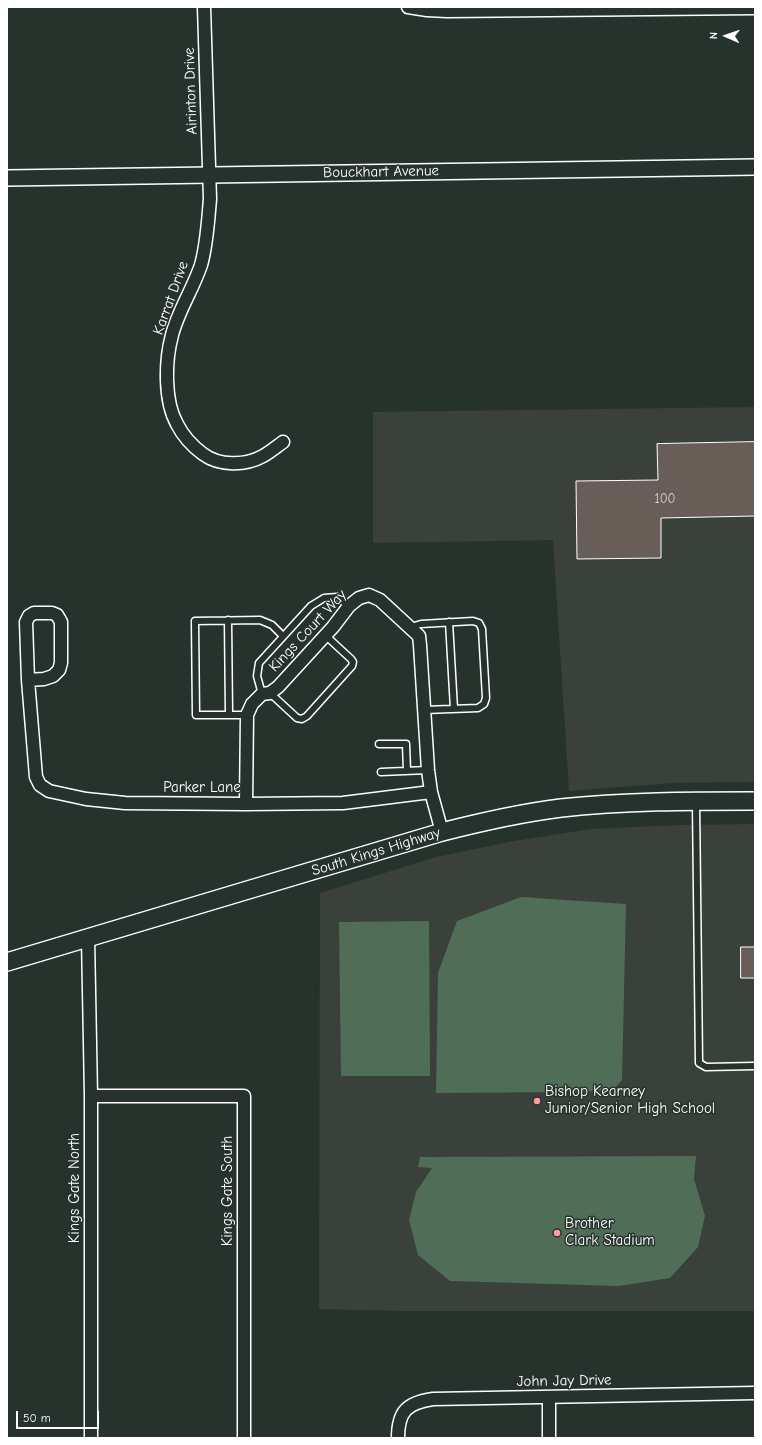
<!DOCTYPE html>
<html>
<head>
<meta charset="utf-8">
<style>
	body { margin:0 }
	#map { position:relative; width:762px; height:1445px; overflow:hidden; background:#26332d; font-family:"Comic Neue",sans-serif }
	canvas { display:block }
	.frame { position:absolute; inset:0; border:8px solid #fff; pointer-events:none }
	.north { position:absolute; left:706px; top:16px; width:40px; height:40px; -webkit-text-stroke:3px #26332d; paint-order:stroke; rotate:272deg; font-size:11px; font-weight:700; line-height:16px; text-align:center; color:#fff }
	.north::after { content:''; display:block; margin:auto; width:14px; height:18px; background:#fff; clip-path:polygon(50% 0,100% 100%,50% 72%,0 100%) }
	.scale { position:absolute; left:16px; top:1411px; width:83px; height:18px; box-sizing:border-box; border:2px solid #fff; border-top:0; padding-left:5px; font-size:12px; line-height:14px; white-space:nowrap; color:#fff; -webkit-text-stroke:3px #26332d; paint-order:stroke }
</style>
</head>
<body>
<div id="map">
<canvas width="762" height="1445"></canvas>
<div class="frame"></div>
<div class="north">N</div>
<div class="scale">50 m</div>
</div>
<script>
const ctx = document.querySelector('canvas').getContext('2d');
ctx.lineJoin = 'round';
function fillPath(path, color) { ctx.fillStyle = color; ctx.fill(path, 'evenodd'); }
function stroke(path, color, width, dash) { ctx.strokeStyle = color; ctx.lineWidth = width; ctx.lineCap = dash ? 'butt' : 'round'; ctx.setLineDash(dash || []); ctx.stroke(path); }
function drawText(font, color, halo, rows, align = 'center') {
  ctx.font = font + ' "Comic Neue",sans-serif'; ctx.lineWidth = 3; ctx.setLineDash([]); ctx.textBaseline = 'middle'; ctx.strokeStyle = halo; ctx.fillStyle = color; for (const [text, x, y, turn = 0] of rows) {
    ctx.save(); ctx.translate(x, y); ctx.rotate((+turn || 0) * Math.PI / 180); ctx.textAlign = isNaN(turn) ? turn : align; if (halo) ctx.strokeText(text, 0, 0); ctx.fillText(text, 0, 0); ctx.restore();
  }
}
const built = new Path2D(`
	M 755,407 L 755,782 L 673,783 L 569,791 L 553,540 L 373,543 L 373,412 Z
	M 755,824 L 755,1311 L 400,1311 L 319,1309 L 320,893 L 436,857 L 514,841 L 591,829 L 680,825 Z`);
const green = new Path2D(`
	M 521,897 L 626,904 L 622,1080 L 613,1090 L 573,1092 L 436,1093 L 438,973 L 457,921 Z
	M 429,921 L 430,1076 L 341,1076 L 339,922 Z
	M 696,1156 L 694,1179 L 705,1216 L 698,1247 L 670,1278 L 619,1286 L 450,1281 L 418,1255 L 409,1220 L 416,1192 L 432,1168 L 418,1167 L 420,1157 Z`);
const building = new Path2D(`
	M 755,442 L 755,516 L 661,518 L 661,558 L 577,559 L 576,481 L 658,480 L 657,444 Z
	M 741,947 L 755,947 L 755,978 L 741,978 Z`);
const service = new Path2D(`
	M 228,620 L 229,715
	M 449,622 L 454,709
	M 411,627 L 421,624 L 473,621 L 479,623 L 482,629 L 486,698 L 484,704 L 478,708 L 424,710
	M 270,693 L 297,718 L 302,719 L 307,716 L 352,666 L 353,662 L 351,659 L 325,635
	M 262,694 L 257,676 L 259,663 L 311,606 L 324,598 L 337,597 L 349,606
	M 247,715 L 196,715 L 195,621 L 260,620 L 272,625 L 283,636
	M 379,744 L 406,744 L 407,771
	M 381,772 L 428,770
	M 696,803 L 699,1063 L 706,1067 L 755,1066`);
const minor = new Path2D(`
	M 204,7 L 210,199 C 208,221 207,244 201,265 C 193,289 178,311 172,335 C 165,361 164,401 177,424 C 183,436 192,446 203,454 C 219,466 245,466 263,456 C 270,452 276,447 283,442
	M 408,7 L 427,10 L 447,11 L 755,8
	M 34,613 L 52,613 L 57,615 L 61,622 L 61,663 L 59,670 L 53,676 L 44,679 L 28,680 L 26,622 L 29,616 Z
	M 28,680 L 36,777 L 40,785 L 49,791 L 86,799 L 125,803 L 246,804 L 343,803 L 431,792
	M 246,804 L 247,715 L 252,704 L 262,694 L 270,693 L 278,687 L 333,627 L 349,606 L 359,598 L 369,595 L 380,600 L 419,636 L 420,645 L 428,770 L 431,792 L 442,832
	M 88,938 L 91,1096 L 91,1438
	M 91,1096 L 244,1096 L 244,1438
	M 398,1438 C 398,1411 407,1403 433,1399 L 755,1393
	M 549,1438 L 549,1397`);
const tertiary = new Path2D(`
	M 7,178 L 755,167`);
const secondary = new Path2D(`
	M 7,962 L 442,832 C 481,822 521,813 561,808 C 625,801 690,801 755,801`);
const markers = [
	[537,1101,4,"#ff9aa2"],
	[557,1233,4,"#ff9aa2"]
];
const numberNames = [
	["100",665,499]
];
const streetNames = [
	["Airinton Drive",191,91,-92],
	["Bouckhart Avenue",381,172,-1],
	["Karrat Drive",171,298,-70],
	["Kings Court Way",308,631,-47],
	["Parker Lane",202,788],
	["South Kings Highway",376,852,-17],
	["Kings Gate North",75,1188,-90],
	["Kings Gate South",228,1191,-90],
	["John Jay Drive",564,1381,-1]
];
const poiNames = [
	["Bishop Kearney",545,1092],
	["Junior/Senior High School",545,1109],
	["Brother",565,1224],
	["Clark Stadium",565,1241]
];
fillPath(built, '#3a403a');
fillPath(green, '#506e57');
fillPath(building, '#695d58');
stroke(building, '#fff', 1);
stroke(service, '#fff', 9);
stroke(minor, '#fff', 15);
stroke(tertiary, '#fff', 18);
stroke(secondary, '#fff', 20);
stroke(service, '#26332d', 6);
stroke(minor, '#26332d', 12);
stroke(tertiary, '#26332d', 15);
stroke(secondary, '#26332d', 17);
for (const [x, y, r, color] of markers) { const dot = new Path2D(); dot.arc(x, y, r, 0, 2 * Math.PI); ctx.fillStyle = color; ctx.fill(dot); stroke(dot, '#26332d', 1.5); }
drawText('13px', '#dad6d5', null, numberNames);
drawText('15px', '#fff', '#26332d', streetNames);
drawText('15px', '#fff', '#26332d', poiNames, 'left');
</script>
</body>
</html>
